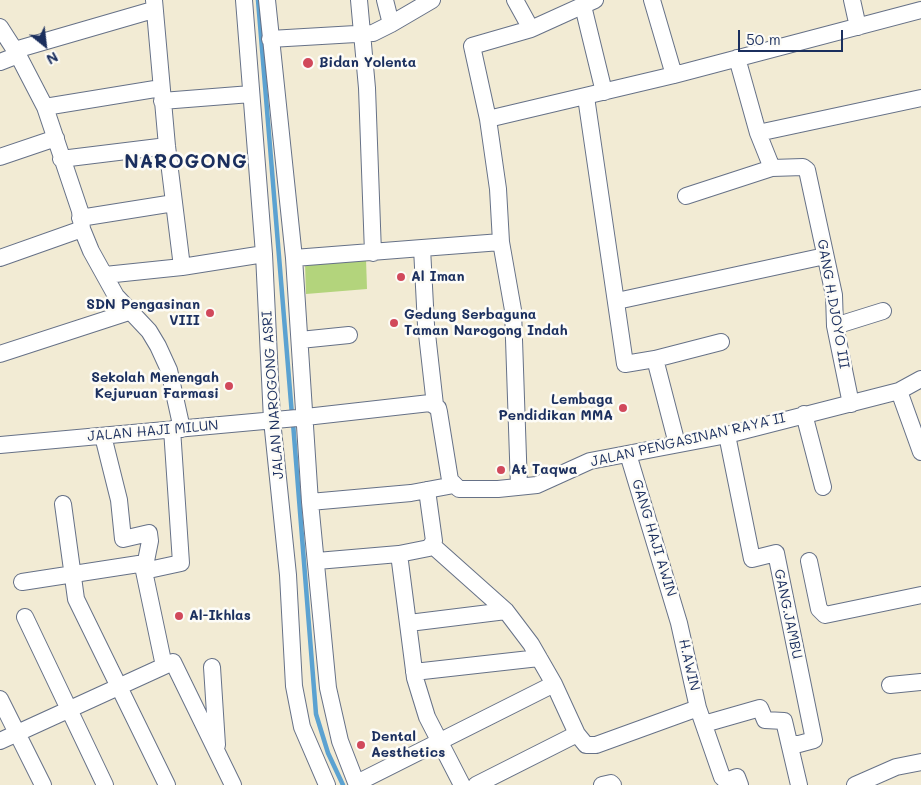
<!DOCTYPE html>
<html>
<head>
<meta charset="utf-8">
<style>
	body { margin:0 }
	#map { position:relative; width:921px; height:785px; overflow:hidden; background:#f2ebd4; font-family:Mali,sans-serif }
	canvas { display:block }
	.north { position:absolute; left:20px; top:20px; width:50px; height:50px; -webkit-text-stroke:4px #fdfcf7; paint-order:stroke; rotate:151deg; font-size:14px; font-weight:700; line-height:20px; text-align:center; color:#1b2f5e }
	.north::after { content:''; display:block; margin:auto; width:18px; height:22px; background:#1b2f5e; clip-path:polygon(50% 0,100% 100%,50% 72%,0 100%) }
	.scale { position:absolute; left:738px; top:30px; width:105px; height:22px; box-sizing:border-box; border:2px solid #1b2f5e; border-top:0; padding-left:6px; font-size:15px; line-height:18px; white-space:nowrap; color:#1b2f5e; -webkit-text-stroke:4px #fdfcf7; paint-order:stroke }
</style>
</head>
<body>
<div id="map">
<canvas width="921" height="785"></canvas>
<div class="north">N</div>
<div class="scale">50 m</div>
</div>
<script>
const ctx = document.querySelector('canvas').getContext('2d');
ctx.lineJoin = 'round';
function fillPath(path, color) { ctx.fillStyle = color; ctx.fill(path, 'evenodd'); }
function stroke(path, color, width, dash) { ctx.strokeStyle = color; ctx.lineWidth = width; ctx.lineCap = dash ? 'butt' : 'round'; ctx.setLineDash(dash || []); ctx.stroke(path); }
function drawText(font, color, halo, rows, align = 'center') {
  ctx.font = font + ' Mali,sans-serif'; ctx.lineWidth = 5; ctx.setLineDash([]); ctx.textBaseline = 'middle'; ctx.strokeStyle = halo; ctx.fillStyle = color; for (const [text, x, y, turn = 0] of rows) {
    ctx.save(); ctx.translate(x, y); ctx.rotate((+turn || 0) * Math.PI / 180); ctx.textAlign = isNaN(turn) ? turn : align; if (halo) ctx.strokeText(text, 0, 0); ctx.fillText(text, 0, 0); ctx.restore();
  }
}
const green = new Path2D(`
	M 366,259 L 367,289 L 306,294 L 305,263 Z`);
const stream = new Path2D(`
	M 258,0 L 292,415
	M 293,423 L 316,714 L 328,753 L 343,785`);
const minor = new Path2D(`
	M 154,0 L 167,146 L 182,267
	M 244,0 L 264,254 L 272,420 L 288,575 L 294,686 L 302,727 L 327,785
	M 267,0 L 294,258 L 310,502 L 328,688 L 340,741 L 357,785
	M 359,0 L 367,88 L 373,253
	M 385,0 L 391,24
	M 515,0 L 531,29 L 595,0
	M 652,0 L 674,75
	M 852,0 L 858,27
	M 583,6 L 604,92
	M 0,27 L 18,55 L 45,107 L 80,211 L 82,229 L 91,251 L 116,296 L 149,331 L 158,346 L 169,370 L 182,429
	M 270,39 L 373,33 L 391,24 L 432,0
	M 15,50 L 153,10
	M 737,58 L 758,133 L 772,168
	M 0,62 L 18,55
	M 586,97 L 625,364 L 655,359 L 677,444
	M 162,101 L 251,94
	M 45,107 L 161,88
	M 488,119 L 674,75 L 921,10
	M 758,133 L 921,98
	M 0,157 L 56,138
	M 61,159 L 167,146
	M 686,196 L 772,168 L 803,167 L 807,170 L 834,295 L 835,326 L 851,404
	M 80,218 L 174,203
	M 422,248 L 501,242
	M 0,258 L 82,229
	M 294,258 L 422,248 L 426,325 L 435,405
	M 105,275 L 182,267 L 264,254
	M 617,301 L 825,256
	M 835,326 L 883,311
	M 300,340 L 349,335
	M 0,354 L 129,312
	M 655,359 L 721,342
	M 899,391 L 921,452
	M 804,414 L 823,487
	M 727,435 L 752,559 L 776,553 L 814,740 L 799,744 L 790,744
	M 103,436 L 119,500 L 123,539 L 149,533 L 150,541 L 144,571 L 164,666
	M 0,445 L 297,418 L 430,403 L 438,408 L 439,412 L 450,480 L 459,489 L 498,489 L 537,485 L 590,461 L 727,435 L 899,391 L 921,379
	M 628,454 L 679,623 L 698,708 L 722,777 L 726,781 L 737,777 L 740,785
	M 519,487 L 513,310 L 501,242 L 498,189 L 488,119 L 472,46 L 531,29
	M 310,502 L 411,493 L 454,485
	M 63,504 L 76,599 L 167,785
	M 432,545 L 506,611 L 531,644 L 554,684 L 577,734 L 586,745 L 596,745 L 698,708
	M 399,554 L 429,548 L 434,541 L 427,490
	M 317,561 L 399,554 L 415,678 L 427,717 L 462,785
	M 809,561 L 819,609 L 825,615 L 921,595
	M 144,571 L 181,563 L 172,429
	M 22,582 L 145,563
	M 25,617 L 105,785
	M 409,623 L 506,611
	M 212,667 L 217,745
	M 414,672 L 539,658
	M 890,685 L 921,682
	M 0,699 L 43,785
	M 704,724 L 760,708 L 765,720 L 784,721 L 799,785
	M 0,741 L 173,662 L 233,785
	M 357,783 L 554,684
	M 476,785 L 577,734
	M 602,785 L 611,783 L 613,785
	M 855,785 L 896,767 L 921,762`);
const markers = [
	[308,63,6,"#d1495b"],
	[401,277,5,"#d1495b"],
	[210,313,5,"#d1495b"],
	[394,323,5,"#d1495b"],
	[229,386,5,"#d1495b"],
	[623,408,5,"#d1495b"],
	[501,470,5,"#d1495b"],
	[179,616,5,"#d1495b"],
	[361,745,5,"#d1495b"]
];
const poiNames = [
	["Bidan Yolenta",319,63],
	["Al Iman",411,277],
	["SDN Pengasinan",200,305,"right"],
	["VIII",200,321,"right"],
	["Gedung Serbaguna",404,315],
	["Taman Narogong Indah",404,331],
	["Sekolah Menengah",219,378,"right"],
	["Kejuruan Farmasi",219,394,"right"],
	["Lembaga",613,400,"right"],
	["Pendidikan MMA",613,416,"right"],
	["At Taqwa",511,470],
	["Al-Ikhlas",189,616],
	["Dental",371,737],
	["Aesthetics",371,753]
];
const streetNames = [
	["GANG H.DJOYO III",833,304,80],
	["JALAN NAROGONG ASRI",273,395,-94],
	["JALAN HAJI MILUN",153,431,-5],
	["JALAN PENGASINAN RAYA II",688,440,-13],
	["GANG HAJI AWIN",654,538,73],
	["GANG.JAMBU",788,614,78],
	["H.AWIN",689,665,77]
];
const districtNames = [
	["NAROGONG",186,162]
];
fillPath(green, '#b3d47c');
stroke(stream, '#5ba2d1', 4.5);
stroke(minor, '#667187', 18);
stroke(minor, '#fff', 16);
for (const [x, y, r, color] of markers) { const dot = new Path2D(); dot.arc(x, y, r, 0, 2 * Math.PI); ctx.fillStyle = color; ctx.fill(dot); stroke(dot, '#fdfcf7', 2); }
drawText('bold 14px', '#1b2f5e', '#fdfcf7', poiNames, 'left');
drawText('14px', '#1b2f5e', '#fdfcf7', streetNames);
ctx.letterSpacing = '1px';
drawText('bold 19px', '#1b2f5e', '#fdfcf7', districtNames);
ctx.letterSpacing = '0px';
</script>
</body>
</html>
